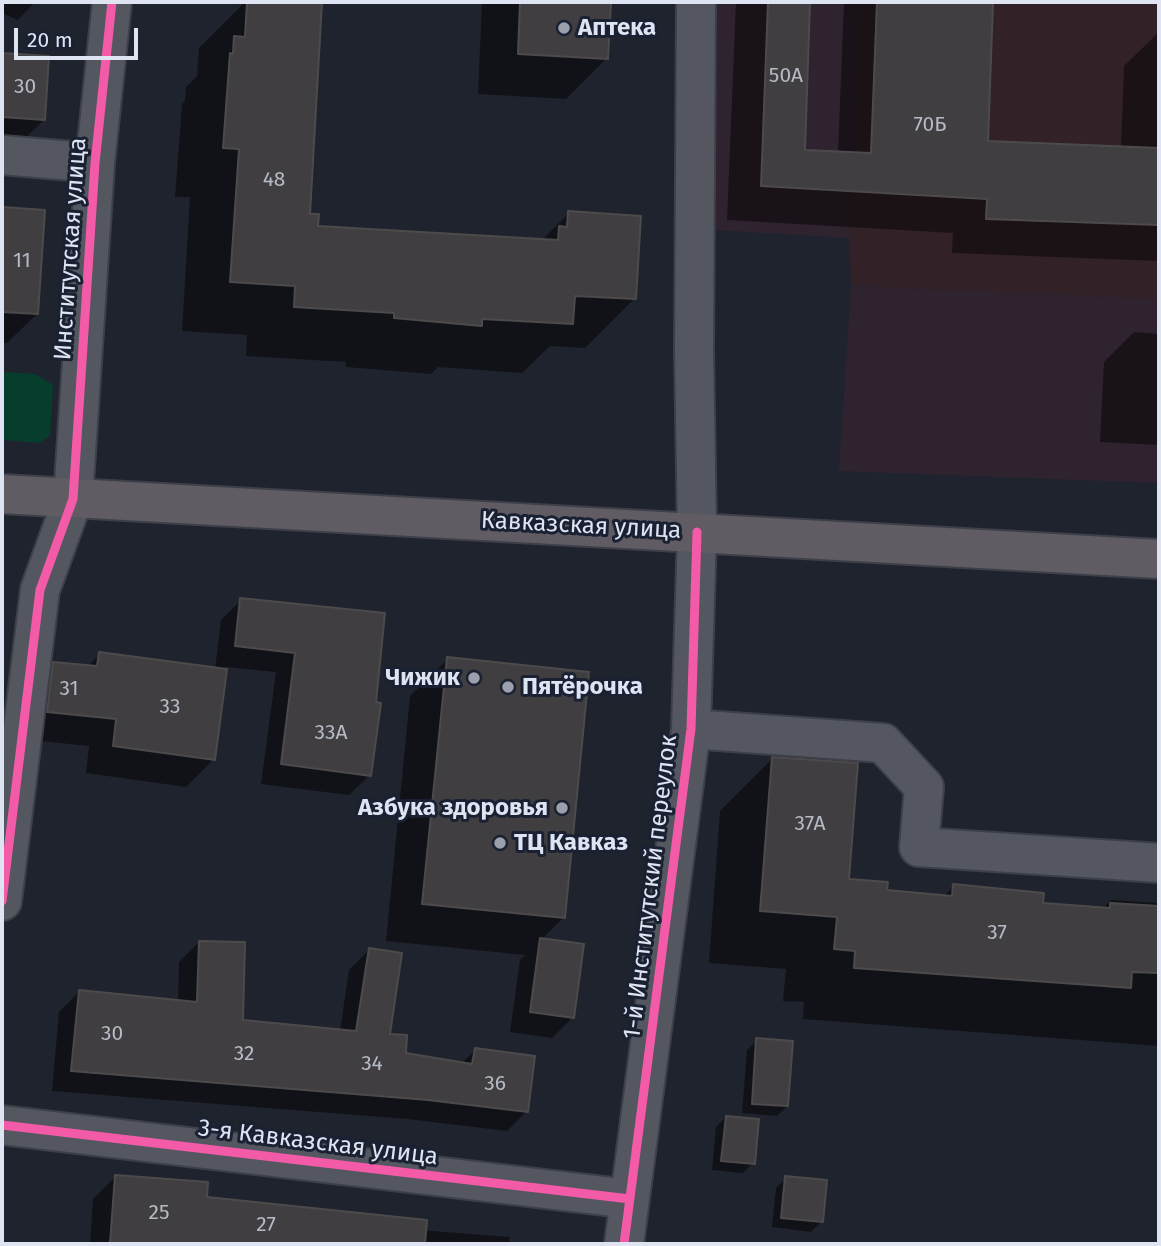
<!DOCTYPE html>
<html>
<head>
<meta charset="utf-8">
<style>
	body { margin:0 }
	#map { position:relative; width:1161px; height:1246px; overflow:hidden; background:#1f232d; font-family:"Fira Sans",sans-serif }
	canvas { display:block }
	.frame { position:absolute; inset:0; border:4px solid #dee4f1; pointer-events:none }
	.scale { position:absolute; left:14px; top:28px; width:124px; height:32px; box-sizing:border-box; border:4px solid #dee4f1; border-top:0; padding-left:9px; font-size:21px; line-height:24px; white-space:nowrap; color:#dee4f1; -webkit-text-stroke:5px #192133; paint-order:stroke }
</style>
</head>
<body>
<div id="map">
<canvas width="1161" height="1246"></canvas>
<div class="frame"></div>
<div class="scale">20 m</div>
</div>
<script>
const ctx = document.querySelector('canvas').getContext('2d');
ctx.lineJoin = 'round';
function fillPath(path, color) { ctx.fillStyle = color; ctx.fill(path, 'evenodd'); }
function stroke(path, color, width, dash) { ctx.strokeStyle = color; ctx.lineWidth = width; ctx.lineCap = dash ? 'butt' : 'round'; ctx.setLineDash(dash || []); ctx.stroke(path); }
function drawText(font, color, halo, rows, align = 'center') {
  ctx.font = font + ' "Fira Sans",sans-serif'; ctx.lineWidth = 6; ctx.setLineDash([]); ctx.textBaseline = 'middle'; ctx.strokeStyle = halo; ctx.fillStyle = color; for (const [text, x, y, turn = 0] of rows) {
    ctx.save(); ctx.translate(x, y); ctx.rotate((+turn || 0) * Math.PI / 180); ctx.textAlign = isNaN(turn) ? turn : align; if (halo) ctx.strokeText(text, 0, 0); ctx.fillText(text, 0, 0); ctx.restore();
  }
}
const commercial = new Path2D(`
	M 859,2 L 1159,2 L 1159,299 L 851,286 L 849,238 Z`);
const industrial = new Path2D(`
	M 704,2 L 859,2 L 849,238 L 698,229 Z
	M 851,286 L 1159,299 L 1159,483 L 839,471 Z`);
const green = new Path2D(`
	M 2,372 L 35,374 L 53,385 L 50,436 L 39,443 L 2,440 Z`);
const shadow = new Path2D(`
	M 2,2 L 35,2 L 18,20 L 2,13 Z
	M 245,2 L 320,3 L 308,216 L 316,228 L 541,241 L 569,213 L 634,299 L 585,348 L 550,346 L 522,373 L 438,367 L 431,374 L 346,367 L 346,362 L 246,356 L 247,335 L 182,331 L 190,197 L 175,197 L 182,104 L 185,101 L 186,87 L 197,76 L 199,48 Z
	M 482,2 L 609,2 L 607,58 L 566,99 L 478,94 Z
	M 736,2 L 809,2 L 803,152 L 838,153 L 844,2 L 992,2 L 986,143 L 1121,148 L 1124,66 L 1159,32 L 1159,261 L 952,253 L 953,233 L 727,220 Z
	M 2,55 L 47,58 L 44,120 L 23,140 L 2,139 Z
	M 2,209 L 43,212 L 37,314 L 7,343 L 2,343 Z
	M 1134,332 L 1159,334 L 1159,445 L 1100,442 L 1104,362 Z
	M 241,600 L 383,615 L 370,775 L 349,795 L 261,784 L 276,672 L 225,667 L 214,759 L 186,787 L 86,773 L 89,746 L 20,739 L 26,691 L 54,664 L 87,667 L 100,654 L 215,669 L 221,620 Z
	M 448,659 L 563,918 L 541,940 L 572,1018 L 552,1038 L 510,1032 L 520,960 L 525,955 L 386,941 L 410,696 Z
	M 772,759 L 848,880 L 885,892 L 943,897 L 954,886 L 1041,905 L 1102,909 L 1111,900 L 1159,903 L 1159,1046 L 803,1019 L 804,1002 L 783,1001 L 786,969 L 709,963 L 720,811 Z
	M 199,942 L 241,1022 L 340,1031 L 349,970 L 369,950 L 388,1035 L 404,1054 L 461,1064 L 475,1050 L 527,1111 L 507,1131 L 407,1119 L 52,1091 L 59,1012 L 79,992 L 178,1002 L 179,962 Z
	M 757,1040 L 787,1106 L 777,1116 L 742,1113 L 747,1050 Z
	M 726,1117 L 753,1163 L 743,1173 L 712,1170 L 716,1127 Z
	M 116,1176 L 206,1198 L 393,1228 L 510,1237 L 509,1244 L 90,1244 L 93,1199 Z
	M 786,1178 L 821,1222 L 811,1232 L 772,1227 L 776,1188 Z`);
const building = new Path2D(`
	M 247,2 L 322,2 L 310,214 L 319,214 L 318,226 L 558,240 L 559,226 L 567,227 L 568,211 L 641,216 L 636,299 L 575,296 L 573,324 L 482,319 L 482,326 L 394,318 L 394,313 L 294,307 L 295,286 L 230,282 L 239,149 L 223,148 L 230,53 L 233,54 L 234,36 L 245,37 Z
	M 520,2 L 611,2 L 608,59 L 518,54 Z
	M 768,2 L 810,2 L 805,150 L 871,153 L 877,2 L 993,2 L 988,141 L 1159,148 L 1159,225 L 986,219 L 987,199 L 761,186 Z
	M 2,53 L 49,56 L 45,120 L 2,117 Z
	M 2,207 L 45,210 L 38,314 L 2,312 Z
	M 240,598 L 385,613 L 376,702 L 381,703 L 371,776 L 281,764 L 295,653 L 235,646 Z
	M 99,652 L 227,669 L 215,760 L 113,746 L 116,719 L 47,712 L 53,662 L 97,666 Z
	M 447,657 L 589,672 L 565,918 L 422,904 Z
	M 772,757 L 858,763 L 849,879 L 888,882 L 887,890 L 952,896 L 953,884 L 1044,893 L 1043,903 L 1110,908 L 1110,903 L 1159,906 L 1159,973 L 1132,972 L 1131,988 L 854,968 L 855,951 L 834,949 L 837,917 L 760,911 Z
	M 540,938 L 584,944 L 574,1018 L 530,1012 Z
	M 199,941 L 245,942 L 243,1020 L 356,1031 L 369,948 L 402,953 L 390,1034 L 407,1035 L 406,1053 L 472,1064 L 475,1048 L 535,1056 L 528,1112 L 428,1100 L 71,1071 L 79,990 L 197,1002 Z
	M 756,1038 L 793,1041 L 788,1106 L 752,1104 Z
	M 726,1116 L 759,1119 L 755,1164 L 721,1161 Z
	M 115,1175 L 208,1182 L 207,1197 L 427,1220 L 425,1244 L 110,1244 Z
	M 785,1176 L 827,1180 L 823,1222 L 781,1218 Z`);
const minor = new Path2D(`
	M 2,155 L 95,163
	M 691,729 L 883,743 L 924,787 L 919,847 L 1159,863
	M 2,901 L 40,590 L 73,499 L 95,163 L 112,2
	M 2,1125 L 630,1199
	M 624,1244 L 691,729 L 697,532 L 694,351 L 696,2`);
const major = new Path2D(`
	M 2,494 L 1159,559`);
const cycleway = new Path2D(`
	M 2,901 L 40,590 L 73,499 L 95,163 L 112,2
	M 2,1125 L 630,1199
	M 624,1244 L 691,729 L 697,532`);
const markers = [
	[564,28,7,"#9ba0ac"],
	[474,678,7,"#9ba0ac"],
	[508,687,7,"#9ba0ac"],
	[562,808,7,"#9ba0ac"],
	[500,843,7,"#9ba0ac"]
];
const numberNames = [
	["50А",786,76],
	["30",25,87],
	["70Б",930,125],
	["48",274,180],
	["11",22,261],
	["31",69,689],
	["33",170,707],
	["33А",331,733],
	["37А",810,824],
	["37",997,933],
	["30",112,1034],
	["32",244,1054],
	["34",372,1064],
	["36",495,1084],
	["25",159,1213],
	["27",266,1225]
];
const poiNames = [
	["Аптека",578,28],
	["Чижик",460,678,"right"],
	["Пятёрочка",522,687],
	["Азбука здоровья",548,808,"right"],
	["ТЦ Кавказ",514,843]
];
const streetNames = [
	["Институтская улица",71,249,-86],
	["Кавказская улица",581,526,3],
	["1-й Институтский переулок",651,887,-83],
	["3-я Кавказская улица",318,1143,7]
];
fillPath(commercial, '#322228');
fillPath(industrial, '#2f2330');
fillPath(green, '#073d2c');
fillPath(shadow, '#0007');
fillPath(building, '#403e40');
stroke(building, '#4d4a4c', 2);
stroke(minor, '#3d4049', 42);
stroke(major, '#3d4049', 42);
stroke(minor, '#54575f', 38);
stroke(major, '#615c63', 38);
stroke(cycleway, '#f35aa7', 9);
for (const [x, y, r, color] of markers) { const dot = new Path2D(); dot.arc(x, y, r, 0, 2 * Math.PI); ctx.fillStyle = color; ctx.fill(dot); stroke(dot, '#192133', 2.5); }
drawText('21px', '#b6bac5', null, numberNames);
drawText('bold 24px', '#dee4f1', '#192133', poiNames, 'left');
drawText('24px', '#dee4f1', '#192133', streetNames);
</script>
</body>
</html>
